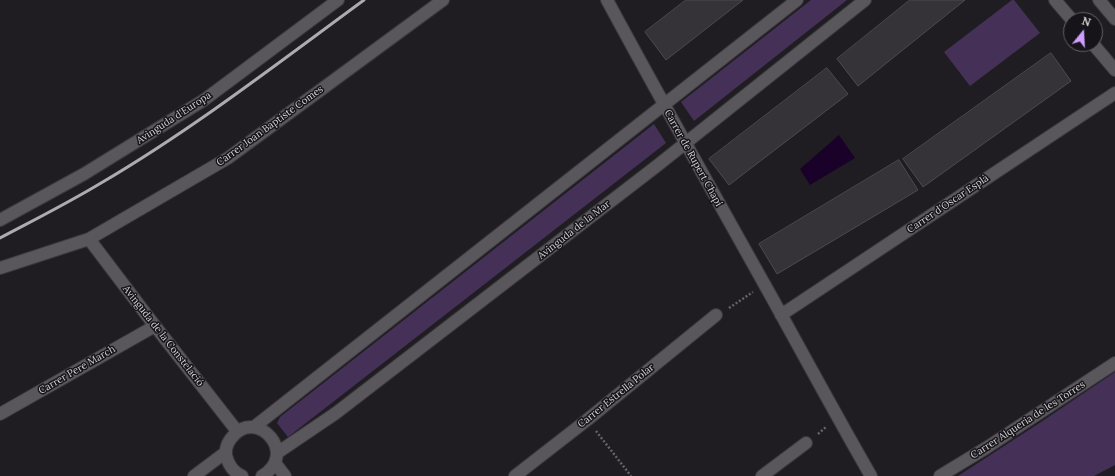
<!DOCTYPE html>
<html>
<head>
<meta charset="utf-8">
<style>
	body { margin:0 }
	#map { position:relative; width:1115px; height:476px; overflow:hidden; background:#1f1d21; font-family:Lora,serif }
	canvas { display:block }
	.north { position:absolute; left:1063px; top:12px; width:40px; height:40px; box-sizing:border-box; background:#161418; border:1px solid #626064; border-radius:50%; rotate:18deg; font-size:11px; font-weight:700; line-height:16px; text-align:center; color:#d4d3d6 }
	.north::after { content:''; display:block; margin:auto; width:14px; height:18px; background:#cf9eff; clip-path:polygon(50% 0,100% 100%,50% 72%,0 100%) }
</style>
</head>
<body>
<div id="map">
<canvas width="1115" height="476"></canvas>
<div class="north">N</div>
</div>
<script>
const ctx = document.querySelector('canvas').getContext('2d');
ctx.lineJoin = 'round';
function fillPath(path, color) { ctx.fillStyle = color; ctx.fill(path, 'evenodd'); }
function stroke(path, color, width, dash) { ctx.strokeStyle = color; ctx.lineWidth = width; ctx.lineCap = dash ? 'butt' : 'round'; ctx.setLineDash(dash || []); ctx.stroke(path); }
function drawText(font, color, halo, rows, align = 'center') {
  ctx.font = font + ' Lora,serif'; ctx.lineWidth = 3; ctx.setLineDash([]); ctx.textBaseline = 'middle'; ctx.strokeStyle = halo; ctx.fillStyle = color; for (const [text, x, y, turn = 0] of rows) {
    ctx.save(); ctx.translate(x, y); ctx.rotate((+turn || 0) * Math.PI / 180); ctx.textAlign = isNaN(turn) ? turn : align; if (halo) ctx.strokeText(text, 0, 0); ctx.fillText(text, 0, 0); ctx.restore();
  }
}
const green = new Path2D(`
	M 811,0 L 847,0 L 694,121 L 681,102 Z
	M 1012,0 L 1014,0 L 1040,33 L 970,86 L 944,52 Z
	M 654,124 L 666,143 L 288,437 L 277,423 L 280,417 Z
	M 1115,372 L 1115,465 L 1094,476 L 958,476 L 1041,422 Z`);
const water = new Path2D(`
	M 839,135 L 855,158 L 810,185 L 800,169 Z`);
const building = new Path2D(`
	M 686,0 L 743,0 L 666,60 L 645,32 Z
	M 910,0 L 965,0 L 858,86 L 837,59 Z
	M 1051,53 L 1071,81 L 923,187 L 903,159 Z
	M 827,68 L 848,94 L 729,185 L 709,159 Z
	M 899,160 L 918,190 L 777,274 L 759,244 Z`);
const path = new Path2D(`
	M 729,308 L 753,292
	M 596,431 L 631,476
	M 818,434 L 826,427`);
const street = new Path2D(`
	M 607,0 C 661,100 716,198 771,296 C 804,356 837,417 871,476
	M 1055,0 L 1072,20
	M 1099,0 L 1115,19
	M 1093,44 L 1115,70
	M 0,220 L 84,174 L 204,100 L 338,0
	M 89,239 L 155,326 L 237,431
	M 0,268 L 89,239 L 228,158 L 443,0
	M 781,315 L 1115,93
	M 0,414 L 155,326
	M 254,427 L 797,0
	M 277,453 L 336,413 L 658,165 L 865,0
	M 275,463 L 285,476
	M 194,476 L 226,452
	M 242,476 C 233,472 228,464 226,455 C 225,447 229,440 234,435 C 258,409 299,454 262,476
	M 515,476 L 587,420 L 716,315
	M 762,476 L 806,443
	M 940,476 L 986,448 L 1115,363`);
const rail = new Path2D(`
	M 0,238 C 34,220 68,203 101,183 C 193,129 278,63 364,0`);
const streetNames = [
	["Avinguda d'Europa",174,118,-33],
	["Carrer Joan Baptiste Comes",270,126,-36],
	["Carrer de Rupert Chapí",693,158,61],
	["Carrer d'Oscar Esplà",948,204,-34],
	["Avinguda de la Mar",574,230,-38],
	["Avinguda de la Constelació",163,336,52],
	["Carrer Pere March",77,370,-30],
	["Carrer Estrella Polar",616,396,-39],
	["Carrer Alqueria de les Torres",1028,420,-33]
];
fillPath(green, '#453157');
fillPath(water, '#19012a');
fillPath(building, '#353337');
stroke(building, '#4c4a4f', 1);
stroke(street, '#3a383c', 14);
stroke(path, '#646366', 2.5, [2, 2]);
stroke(street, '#59575c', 12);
stroke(rail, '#acabae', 3);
drawText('10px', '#d4d3d6', '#161418', streetNames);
</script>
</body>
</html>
